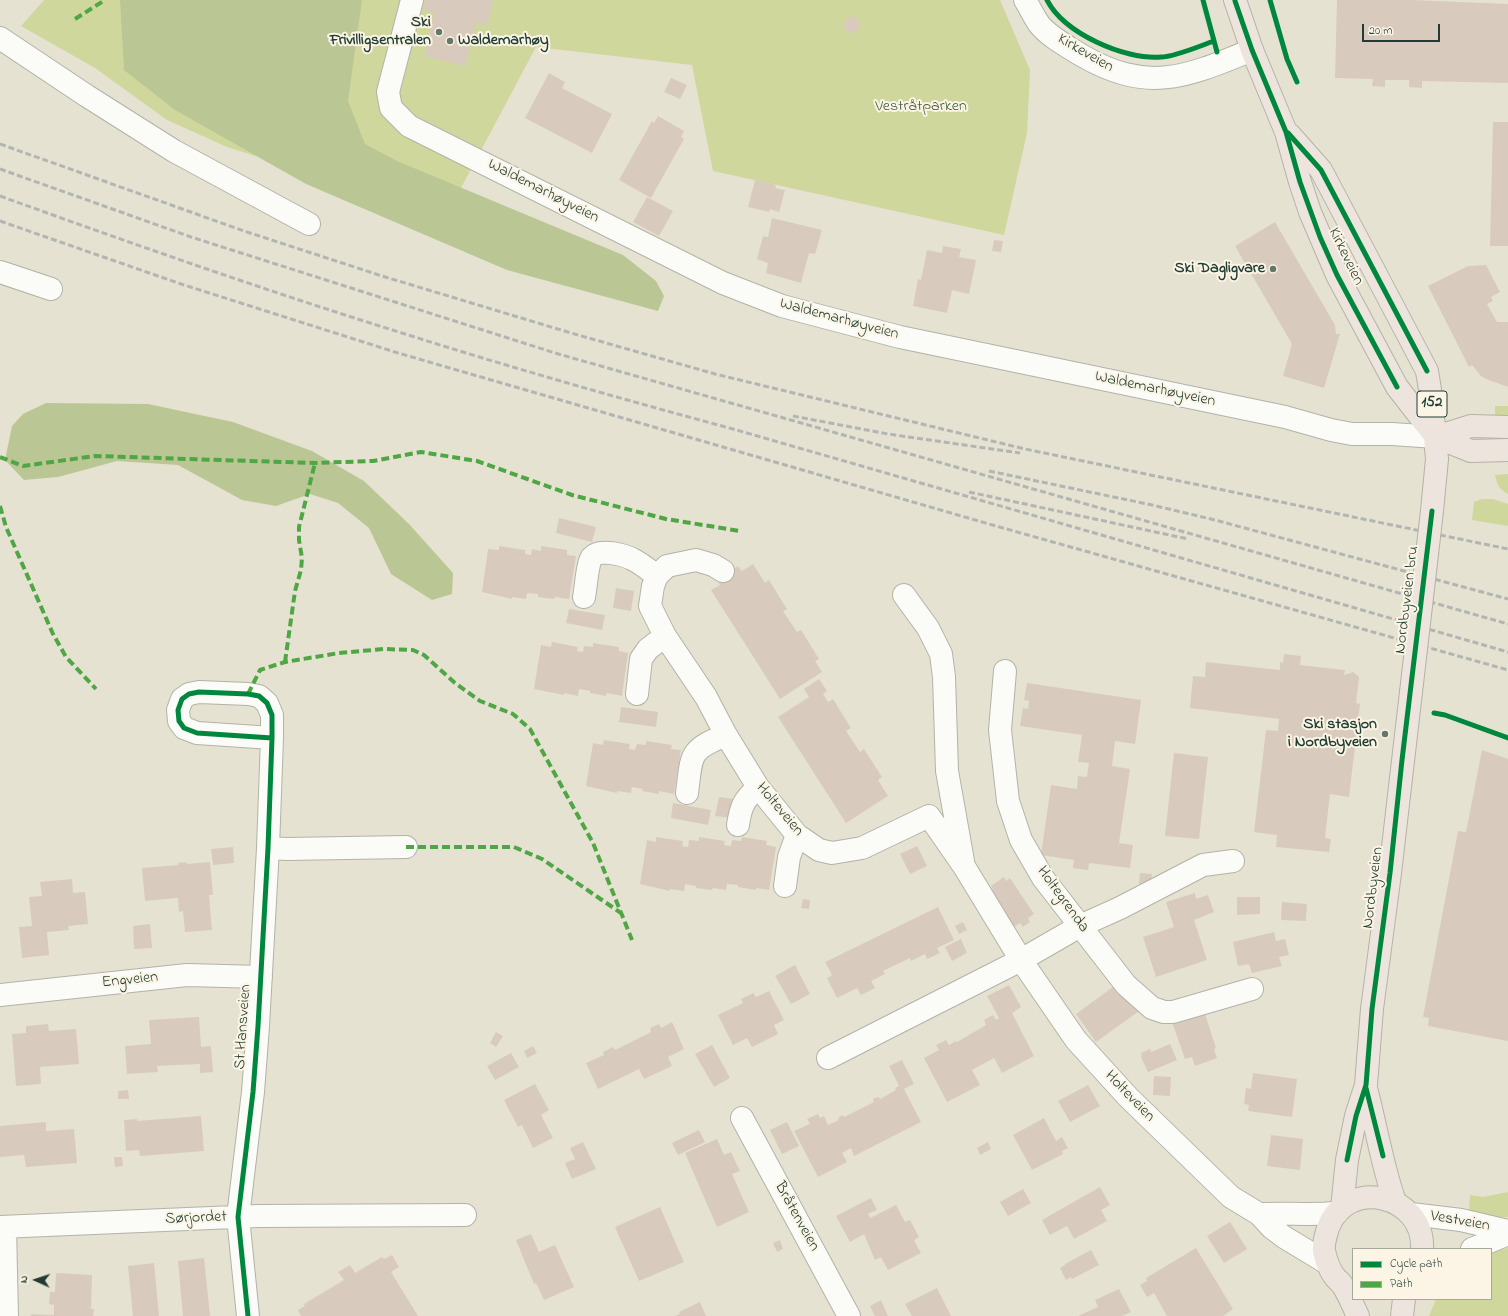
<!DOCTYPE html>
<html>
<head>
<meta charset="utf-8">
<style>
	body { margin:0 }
	#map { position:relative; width:1508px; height:1316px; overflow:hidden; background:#e6e2d1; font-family:"Indie Flower",sans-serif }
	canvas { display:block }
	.legend { position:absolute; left:1352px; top:1248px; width:140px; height:52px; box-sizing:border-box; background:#fcf5e5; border:1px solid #a4ab9e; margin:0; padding:5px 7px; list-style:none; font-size:12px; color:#1f3d34 }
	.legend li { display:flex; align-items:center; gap:8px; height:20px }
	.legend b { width:20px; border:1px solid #a4ab9e }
	.north { position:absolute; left:16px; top:1260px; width:40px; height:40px; -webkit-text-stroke:3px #fcf5e5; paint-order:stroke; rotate:273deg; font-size:11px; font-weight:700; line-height:16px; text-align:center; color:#1f3d34 }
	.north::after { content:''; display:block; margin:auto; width:14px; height:18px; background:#1f3d34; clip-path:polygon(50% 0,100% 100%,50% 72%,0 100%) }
	.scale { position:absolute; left:1362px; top:24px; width:78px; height:18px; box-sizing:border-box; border:2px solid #1f3d34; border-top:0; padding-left:5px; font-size:12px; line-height:14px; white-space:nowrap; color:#1f3d34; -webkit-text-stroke:3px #fcf5e5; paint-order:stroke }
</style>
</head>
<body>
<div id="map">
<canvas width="1508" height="1316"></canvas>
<ul class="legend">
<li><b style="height:5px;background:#00873e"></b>Cycle path</li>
<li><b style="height:5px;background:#4fa644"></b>Path</li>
</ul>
<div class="north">N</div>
<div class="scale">20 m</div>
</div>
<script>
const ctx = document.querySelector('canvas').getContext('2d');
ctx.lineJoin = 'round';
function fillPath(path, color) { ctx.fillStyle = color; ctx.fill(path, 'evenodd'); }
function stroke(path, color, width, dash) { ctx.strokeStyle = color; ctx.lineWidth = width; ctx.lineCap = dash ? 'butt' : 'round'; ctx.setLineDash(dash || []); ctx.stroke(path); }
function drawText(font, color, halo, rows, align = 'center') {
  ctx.font = font + ' "Indie Flower",sans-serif'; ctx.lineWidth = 4; ctx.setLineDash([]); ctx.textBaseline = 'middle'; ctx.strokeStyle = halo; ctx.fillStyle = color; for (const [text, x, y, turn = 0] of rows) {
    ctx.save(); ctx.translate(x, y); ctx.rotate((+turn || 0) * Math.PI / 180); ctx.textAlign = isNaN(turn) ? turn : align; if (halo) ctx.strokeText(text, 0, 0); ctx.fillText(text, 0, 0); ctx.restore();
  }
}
const green = new Path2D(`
	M 44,0 L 1000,0 L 1030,70 L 1027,133 L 1004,235 L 713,171 L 692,65 L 536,47 L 446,216 L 227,147 L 167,120 L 95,68 L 21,26 Z
	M 1495,406 L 1508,406 L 1508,417 L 1495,417 Z
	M 1508,474 L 1508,494 C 1499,489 1497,485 1495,475 Z
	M 1482,499 L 1493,499 L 1508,504 L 1508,526 L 1472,520 L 1474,502 Z
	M 1508,1192 L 1508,1217 L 1497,1218 L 1469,1211 L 1470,1195 L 1483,1197 Z
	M 1508,1248 L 1508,1316 L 1429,1316 L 1436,1299 L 1491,1299 L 1491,1253 Z`);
const forest = new Path2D(`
	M 120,0 L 362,0 L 348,101 L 365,144 L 397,161 L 623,255 L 656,281 L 664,296 L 658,311 L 507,270 L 306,184 L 175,110 L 124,70 Z
	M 46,403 L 148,404 L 233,422 L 312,451 L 364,481 L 409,524 L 453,573 L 452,594 L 432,600 L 391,574 L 369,528 L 338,503 L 310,494 L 276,506 L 242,500 L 178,465 L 117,461 L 58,477 L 24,480 L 5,460 L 12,426 L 23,414 Z`);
const building = new Path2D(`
	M 425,0 L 493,0 L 487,26 L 476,23 L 465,66 L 424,56 L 434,13 L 423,10 Z
	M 1337,0 L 1412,0 L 1508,4 L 1508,83 L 1422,81 L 1422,88 L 1409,87 L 1409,80 L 1385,80 L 1385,87 L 1372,86 L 1373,79 L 1335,78 Z
	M844 25a8 8 0 1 1 16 0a8 8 0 1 1-16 0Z
	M 549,73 L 565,82 L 562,88 L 612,114 L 592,153 L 525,118 Z
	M 671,78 L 687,85 L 680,99 L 664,92 Z
	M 658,116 L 684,131 L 681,137 L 684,139 L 651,198 L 619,180 L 652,121 L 654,123 Z
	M 1493,122 L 1508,122 L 1508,246 L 1490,246 Z
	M 755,180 L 776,185 L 775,188 L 785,190 L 779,212 L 770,209 L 769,212 L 748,207 Z
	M 647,197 L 673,211 L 659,236 L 633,222 Z
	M 772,218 L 822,230 L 815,254 L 809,253 L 801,283 L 766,273 L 768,263 L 757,259 L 763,236 L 768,237 Z
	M 1275,222 L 1335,325 L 1336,334 L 1340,334 L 1324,388 L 1283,376 L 1292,344 L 1235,246 Z
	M 994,240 L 1003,241 L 1001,252 L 992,251 Z
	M 943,246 L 961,249 L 959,257 L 976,260 L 969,294 L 952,290 L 947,313 L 913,306 L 918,279 L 921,280 L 927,250 L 942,253 Z
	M 1486,265 L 1500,292 L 1491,297 L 1493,301 L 1487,304 L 1497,322 L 1508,322 L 1508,387 L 1486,379 L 1481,376 L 1472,365 L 1469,367 L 1428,286 L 1468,266 Z
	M 559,518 L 596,527 L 592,542 L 556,533 Z
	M 499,546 L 525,550 L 525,554 L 531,555 L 532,549 L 541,551 L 541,546 L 567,550 L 567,555 L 576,556 L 569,599 L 555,597 L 554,599 L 538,597 L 538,594 L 527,593 L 526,599 L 512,597 L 512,599 L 482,592 L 488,549 L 499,550 Z
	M 753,564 L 765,583 L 769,580 L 787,609 L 783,611 L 797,632 L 801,630 L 819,659 L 815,661 L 822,672 L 780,699 L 711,590 L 720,585 L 717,580 L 738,566 L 742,571 Z
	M 616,588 L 634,591 L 631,611 L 613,608 Z
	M 569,609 L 605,615 L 602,630 L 566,623 Z
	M 552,642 L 578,647 L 577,651 L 583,652 L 584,646 L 593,647 L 593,643 L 619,647 L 619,651 L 628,653 L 622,696 L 607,693 L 606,696 L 590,693 L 590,691 L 579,689 L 578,696 L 564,693 L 564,695 L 534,689 L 541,645 L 551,647 Z
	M 1284,654 L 1301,656 L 1300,665 L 1345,670 L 1344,675 L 1353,672 L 1359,677 L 1356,703 L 1360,704 L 1349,797 L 1330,794 L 1325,838 L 1331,839 L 1329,852 L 1276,847 L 1277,835 L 1254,832 L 1266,730 L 1278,731 L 1279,719 L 1190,708 L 1193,676 L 1205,677 L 1206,662 L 1280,670 L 1280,662 L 1283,663 Z
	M 819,679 L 827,691 L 823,694 L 828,702 L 833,699 L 851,728 L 846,731 L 860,752 L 864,749 L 882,777 L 878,780 L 888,796 L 846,823 L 778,717 L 809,697 L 804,689 Z
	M 1027,683 L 1141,700 L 1135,744 L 1115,741 L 1112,766 L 1130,769 L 1119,843 L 1133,845 L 1130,868 L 1089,863 L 1088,870 L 1073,868 L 1074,860 L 1041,855 L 1051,785 L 1077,789 L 1078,776 L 1087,777 L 1089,763 L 1078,762 L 1082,735 L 1020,726 L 1023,708 L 1028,709 L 1029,701 L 1024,700 Z
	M 621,707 L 658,712 L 656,727 L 619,722 Z
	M 604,740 L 630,744 L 629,749 L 635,750 L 637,744 L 646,745 L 646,741 L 672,745 L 671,749 L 681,750 L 674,794 L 659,791 L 659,794 L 642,791 L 643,789 L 632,787 L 631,793 L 617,791 L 617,793 L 586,786 L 593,743 L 603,745 Z
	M 1482,750 L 1508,759 L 1508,1041 L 1428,1026 L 1429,1018 L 1423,1017 L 1458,831 L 1466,832 Z
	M 1174,753 L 1208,757 L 1199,839 L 1165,836 Z
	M 719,797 L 734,799 L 731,818 L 715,816 Z
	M 673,803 L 711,810 L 708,825 L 671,818 Z
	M 656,837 L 683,841 L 682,846 L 688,847 L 689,840 L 699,841 L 699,837 L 725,841 L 724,845 L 731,846 L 732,840 L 741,841 L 742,837 L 767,841 L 766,845 L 776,847 L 769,890 L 756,888 L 756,890 L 738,887 L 738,885 L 727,884 L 726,890 L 713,888 L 712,890 L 696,888 L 696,886 L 685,884 L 684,891 L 670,889 L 670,891 L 640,884 L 647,840 L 656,842 Z
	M 917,846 L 927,866 L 910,874 L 900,854 Z
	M 233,847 L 234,863 L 213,865 L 211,849 Z
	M 186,862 L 187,864 L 210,862 L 213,895 L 209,895 L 212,930 L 185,932 L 183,911 L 179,912 L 178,898 L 145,901 L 142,868 L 178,865 L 178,863 Z
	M 1140,873 L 1152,874 L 1151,885 L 1139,884 Z
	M 1004,877 L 1006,881 L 1010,878 L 1034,914 L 1028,918 L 1030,922 L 1023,927 L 1020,923 L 1014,927 L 990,892 L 993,889 L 991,886 Z
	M 72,879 L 73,893 L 85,892 L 88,924 L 68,926 L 69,930 L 47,932 L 49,955 L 22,958 L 19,927 L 32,926 L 29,897 L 42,896 L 40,882 Z
	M 1195,893 L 1196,899 L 1208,895 L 1214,912 L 1194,920 L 1207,960 L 1156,977 L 1143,937 L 1174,927 L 1166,902 Z
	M 1237,897 L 1260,897 L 1260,914 L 1237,915 Z
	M 803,899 L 810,900 L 809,909 L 801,908 Z
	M 1282,902 L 1307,904 L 1306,921 L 1281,920 Z
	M 938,907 L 954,940 L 937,948 L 940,953 L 927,959 L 925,954 L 911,961 L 910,958 L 883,971 L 885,974 L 871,981 L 875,988 L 861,995 L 857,988 L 837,998 L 827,978 L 832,975 L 825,962 Z
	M 963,922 L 967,930 L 959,934 L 955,926 Z
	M 150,924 L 152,948 L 134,949 L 133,926 Z
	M 1274,932 L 1276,941 L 1285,939 L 1289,955 L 1279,957 L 1282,966 L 1252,973 L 1249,964 L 1238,966 L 1233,942 Z
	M 961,939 L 967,953 L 952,961 L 945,947 Z
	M 795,965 L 810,994 L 791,1004 L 775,976 Z
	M 1121,981 L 1142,1009 L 1096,1042 L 1076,1014 Z
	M 1009,985 L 1021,1007 L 1012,1013 L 1034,1056 L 1002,1073 L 994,1058 L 972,1070 L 980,1085 L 947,1102 L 924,1058 L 939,1050 L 936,1045 L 946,1040 L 949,1045 L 956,1041 L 957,1042 L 986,1025 L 984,1020 L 993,1015 L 996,1020 L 999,1018 L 987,996 Z
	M 769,991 L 784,1020 L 774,1025 L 778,1034 L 752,1047 L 747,1038 L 733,1045 L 718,1015 L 743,1003 L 741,999 L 753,993 L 756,997 Z
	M 1203,1008 L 1216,1048 L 1214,1049 L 1217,1058 L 1195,1066 L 1192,1057 L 1185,1059 L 1171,1019 Z
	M 199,1017 L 201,1047 L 211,1046 L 213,1072 L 200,1073 L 200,1064 L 157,1066 L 158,1072 L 127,1074 L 125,1046 L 151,1044 L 149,1020 Z
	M 672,1022 L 684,1049 L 668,1057 L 672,1066 L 644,1079 L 639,1069 L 598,1089 L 586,1063 L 604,1055 L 603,1052 L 613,1047 L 615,1050 L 651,1032 L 650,1028 L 659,1024 L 661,1028 Z
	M 48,1024 L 49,1031 L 76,1029 L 79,1064 L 40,1067 L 41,1084 L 16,1086 L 12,1034 L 26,1033 L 26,1026 Z
	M 496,1032 L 503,1036 L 496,1047 L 490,1043 Z
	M 1170,1044 L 1177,1060 L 1148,1072 L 1141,1057 L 1142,1056 L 1141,1053 L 1150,1049 L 1151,1052 Z
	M 712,1045 L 730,1078 L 714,1087 L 695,1054 Z
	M 533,1046 L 537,1053 L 527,1058 L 524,1051 Z
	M 511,1053 L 519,1067 L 495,1080 L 487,1066 Z
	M 902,1060 L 914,1084 L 904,1089 L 921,1122 L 854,1156 L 851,1148 L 842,1153 L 847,1162 L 818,1177 L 794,1131 L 810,1124 L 807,1119 L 818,1114 L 820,1118 L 824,1116 L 828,1125 L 839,1120 L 838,1118 L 842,1115 L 844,1117 L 874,1102 L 873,1099 L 878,1097 L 880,1099 L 896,1090 L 895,1088 L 899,1086 L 889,1066 Z
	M 1253,1073 L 1297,1079 L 1292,1117 L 1248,1111 L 1249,1105 L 1244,1104 L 1246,1088 L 1251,1089 Z
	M 1154,1076 L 1171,1077 L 1170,1096 L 1153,1095 Z
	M 535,1084 L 549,1110 L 541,1115 L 553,1138 L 533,1148 L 522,1125 L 518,1127 L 504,1100 Z
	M 1088,1085 L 1100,1106 L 1070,1122 L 1058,1101 Z
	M 128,1090 L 129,1099 L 118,1099 L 118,1091 Z
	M 201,1116 L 204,1151 L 140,1156 L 139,1150 L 126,1151 L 124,1120 L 137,1119 L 137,1121 Z
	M 1044,1118 L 1056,1141 L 1062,1137 L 1068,1148 L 1062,1151 L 1063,1154 L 1032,1170 L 1013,1135 Z
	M 46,1122 L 46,1131 L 74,1129 L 77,1163 L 26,1167 L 24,1155 L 0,1157 L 0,1126 Z
	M 787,1122 L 799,1146 L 782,1154 L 770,1130 Z
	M 699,1130 L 705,1142 L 678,1155 L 672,1143 Z
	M 1271,1135 L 1303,1139 L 1300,1170 L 1267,1166 Z
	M 717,1139 L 724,1155 L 731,1152 L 740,1171 L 732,1174 L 749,1212 L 717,1227 L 685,1153 Z
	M 583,1142 L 596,1169 L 572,1179 L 565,1163 L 575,1159 L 570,1148 Z
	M 988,1142 L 991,1149 L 980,1155 L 977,1148 Z
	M 114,1157 L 122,1157 L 123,1166 L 115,1167 Z
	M 1100,1187 L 1110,1205 L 1101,1210 L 1107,1221 L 1074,1239 L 1067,1226 L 1050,1235 L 1042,1220 Z
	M 1023,1189 L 1031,1203 L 1008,1216 L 1000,1202 Z
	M 871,1198 L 877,1210 L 868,1214 L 870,1218 L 896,1205 L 905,1222 L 910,1220 L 919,1237 L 914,1240 L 921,1253 L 888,1270 L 881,1257 L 875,1260 L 864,1234 L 850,1242 L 836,1216 Z
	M 660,1207 L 684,1262 L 639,1281 L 615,1227 Z
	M 1230,1222 L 1247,1249 L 1224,1263 L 1207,1236 Z
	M 531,1234 L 539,1252 L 555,1245 L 574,1287 L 544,1300 L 536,1283 L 534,1284 L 516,1240 Z
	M 780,1240 L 783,1249 L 777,1252 L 773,1243 Z
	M 1196,1248 L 1233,1309 L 1223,1316 L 1167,1316 L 1154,1293 L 1147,1297 L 1140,1285 L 1147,1281 L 1146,1278 Z
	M 1091,1250 L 1099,1265 L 1072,1279 L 1071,1277 L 1066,1280 L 1060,1268 L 1065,1265 L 1065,1264 Z
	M 392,1255 L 399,1267 L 391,1272 L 418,1316 L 301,1316 L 298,1310 L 305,1306 L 304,1304 L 344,1280 L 338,1272 L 350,1265 L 355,1273 L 382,1257 L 384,1259 Z
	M 204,1258 L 210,1316 L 183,1316 L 178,1261 Z
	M 154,1263 L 159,1316 L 133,1316 L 128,1266 Z
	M 56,1273 L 92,1275 L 91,1309 L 94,1309 L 93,1316 L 31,1316 L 31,1314 L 54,1315 L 54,1305 L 49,1304 L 50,1292 L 55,1292 Z
	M 937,1288 L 951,1316 L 912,1316 L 905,1304 Z
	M 1119,1289 L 1131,1312 L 1122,1316 L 1078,1316 L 1098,1307 L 1095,1300 Z
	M 881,1300 L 888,1316 L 875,1316 L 870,1306 Z
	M 700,1302 L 706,1316 L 675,1316 L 680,1314 L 679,1312 Z`);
const minor = new Path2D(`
	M 412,0 L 388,92 L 391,108 L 409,126 L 723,283 L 782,306 L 900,337 L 1285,417 L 1331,430 L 1352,434 L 1392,434 L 1436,437
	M 1025,0 C 1030,8 1034,17 1039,24 C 1048,36 1068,47 1081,55 C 1148,94 1186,77 1252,50
	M 0,38 L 87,96 L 174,151 L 309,224
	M 0,272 L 51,289
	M 723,571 L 713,565 L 696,560 L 667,566 L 657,576 L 653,586 L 650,606 L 665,636 L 706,697 L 726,735 L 758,787 L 797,835 L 819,850 L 832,853 L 862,848 L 929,816 L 965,868 L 1021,960 L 1076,1040 L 1128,1097 L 1231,1197 L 1259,1214
	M 904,595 L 928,628 L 941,654 L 944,677 L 947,771 L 963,861
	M 584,597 C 586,588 587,564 592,557 C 600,548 625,555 634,560 C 642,564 650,571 657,576
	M 1005,671 L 1000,730 L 1008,801 L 1021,840 L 1043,878 L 1126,985 L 1152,1008 L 1164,1012 L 1173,1012 L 1252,989
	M 637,694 L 641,659 L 648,649 L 665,636
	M 687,793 C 692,755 688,750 726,735
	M 738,825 C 741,805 744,800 758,787
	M 268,848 L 287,849 L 406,847
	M 785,886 L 789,857 L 797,835
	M 0,995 L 187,975 L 261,977
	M 828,1058 L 1021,960 L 1080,926 L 1120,908 L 1203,865 L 1233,861
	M 742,1118 L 849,1316
	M 1411,1214 L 1461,1220 L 1508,1231
	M 0,1227 L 258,1216 L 465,1215
	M 5,1227 L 7,1316
	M 1472,1249 L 1508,1234
	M 1327,1263 L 1284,1237 L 1272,1228 L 1259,1214 C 1285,1213 1311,1215 1337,1213
	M 248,1316 L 238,1217 L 253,1092 L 258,1026 L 268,848 L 272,738 L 272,715 L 267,703 L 259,696 L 248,694 L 199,692 L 189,694 L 182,699 L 178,710 L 179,721 L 184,728 L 197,733 L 272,738`);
const major = new Path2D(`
	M 1235,0 L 1252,50 L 1286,132 L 1300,182 L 1310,212 L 1337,275 L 1397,387 L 1436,437
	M 1290,135 L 1321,170 L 1427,371 L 1431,396 L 1437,459 L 1432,511
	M 1436,437 L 1471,451 L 1508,450
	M 1436,437 L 1471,426 L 1508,427
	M 1366,1088 C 1376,1126 1382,1165 1395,1202
	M 1342,1208 L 1347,1160 L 1356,1116 L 1366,1085 L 1372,1009 L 1390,873 L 1411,692
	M 1358,1316 C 1353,1306 1349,1295 1343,1286 C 1341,1282 1337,1280 1335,1277 C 1329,1270 1326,1260 1324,1251 C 1323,1243 1326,1235 1328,1228 C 1347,1176 1425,1195 1422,1249
	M 1402,1316 L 1404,1299`);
const rail = new Path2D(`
	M 0,144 L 244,231 L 382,276 L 571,333 L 715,374 L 1025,449 L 1508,549
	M 0,169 L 191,237 L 555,353 L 1508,624
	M 0,196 C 133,244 267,291 402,333 C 512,368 622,399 733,429 L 1508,652
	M 0,221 L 181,284 L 398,353 L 996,526 L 1508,670
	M 793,416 L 888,434 L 1020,453
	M 989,471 L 1152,505 L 1215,520 L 1508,599
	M 969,492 L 1188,539`);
const majorBridge = new Path2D(`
	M 1411,692 L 1432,511`);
const quiet = new Path2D(`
	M 75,19 L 105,0
	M 0,457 L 23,466 L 95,456 L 315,463 L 373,461 L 421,452 L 477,461 L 572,495 L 666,519 L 740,531
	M 0,506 L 6,527 L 53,634 L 66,657 L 96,689
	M 285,662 L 295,591 L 301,570 L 302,558 L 299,540 L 299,527 L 315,463
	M 248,694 L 260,670 L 285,662 L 339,653 L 384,649 L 413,650 L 424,655 L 455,683 L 480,701 L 513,714 L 530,729 L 593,843 L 632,940
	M 406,847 L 514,847 L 542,859 L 621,913`);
const cycleway = new Path2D(`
	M 1047,0 C 1064,33 1124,60 1161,57 C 1174,57 1200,46 1214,41
	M 1203,0 L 1217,52
	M 1270,0 L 1287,59 L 1297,82
	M 1235,1 L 1252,50 L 1286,132 L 1300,182 L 1320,237 L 1337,275 L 1397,387
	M 1288,133 L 1321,170 L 1427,371
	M 1434,713 L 1445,715 L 1508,738
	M 1366,1088 L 1383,1156
	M 1347,1160 L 1356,1116 L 1366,1085 L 1372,1009 L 1390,873 L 1402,760 L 1432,511
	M 248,1316 L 238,1217 L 253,1092 L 258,1026 L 268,848 L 272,738 L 272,715 L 267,703 L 259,696 L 248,694 L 199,692 L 189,694 L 182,699 L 178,710 L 179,721 L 184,728 L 197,733 L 272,738`);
const markers = [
	[439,32,4,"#65776b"],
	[450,41,4,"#65776b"],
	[1273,269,4,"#65776b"],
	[1385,734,4,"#65776b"]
];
const shields = [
	[1432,404,30]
];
const shieldNames = [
	["152",1432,404]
];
const poiNames = [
	["Ski",431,23],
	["Frivilligsentralen",431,41],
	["Waldemarhøy",458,41,"left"],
	["Ski Dagligvare",1265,269],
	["Ski stasjon",1377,725],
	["i Nordbyveien",1377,743]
];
const streetNames = [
	["Kirkeveien",1085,54,30],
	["Waldemarhøyveien",543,192,27],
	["Kirkeveien",1345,257,64],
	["Waldemarhøyveien",839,320,15],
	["Waldemarhøyveien",1155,390,12],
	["Nordbyveien bru",1408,600,-83],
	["Holteveien",779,810,50],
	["Nordbyveien",1374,888,-83],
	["Holtegrenda",1062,900,54],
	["Engveien",130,981,-6],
	["St Hansveien",244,1027,-86],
	["Holteveien",1129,1097,46],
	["Bråtenveien",796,1217,61],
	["Sørjordet",196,1219,-2],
	["Vestveien",1460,1222,10]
];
const parkNames = [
	["Vestråtparken",921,107]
];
fillPath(green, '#d0d79c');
fillPath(forest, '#bac794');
fillPath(building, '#d8cbbd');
stroke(minor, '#b2b3a7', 24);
stroke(major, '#b2b3a7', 24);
stroke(minor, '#fbfbf8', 22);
stroke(major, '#ede5dd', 22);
stroke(rail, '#b2b5b2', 3, [6, 3]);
stroke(majorBridge, '#b2b3a7', 24, []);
stroke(majorBridge, '#ede5dd', 22);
stroke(quiet, '#4fa644', 4, [8, 4]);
stroke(cycleway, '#00873e', 5);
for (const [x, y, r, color] of markers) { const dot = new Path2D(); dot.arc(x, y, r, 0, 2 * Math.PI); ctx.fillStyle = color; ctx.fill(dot); stroke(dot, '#fcf5e5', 1.5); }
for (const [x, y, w] of shields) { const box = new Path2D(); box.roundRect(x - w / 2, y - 13, w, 26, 3); ctx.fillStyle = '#fcf5e5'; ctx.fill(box); stroke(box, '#1f3d34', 1); }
drawText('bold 15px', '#1f3d34', null, shieldNames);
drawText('bold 16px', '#1f3d34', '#fcf5e5', poiNames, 'right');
drawText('16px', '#1f3d34', '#fcf5e5', streetNames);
drawText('16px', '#3f5a40', '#fcf5e5', parkNames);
</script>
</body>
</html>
